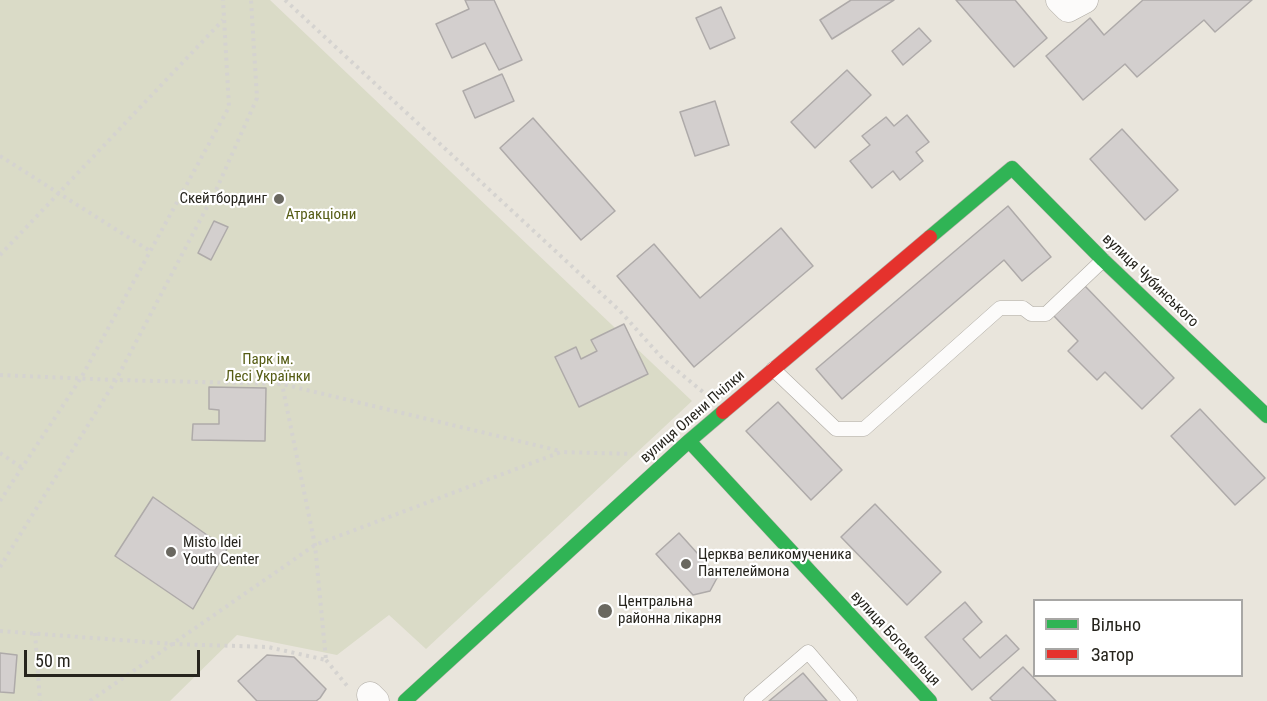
<!DOCTYPE html>
<html>
<head>
<meta charset="utf-8">
<style>
	body { margin:0 }
	#map { position:relative; width:1267px; height:701px; overflow:hidden; background:#e9e5dc; font-family:"Roboto Condensed",sans-serif }
	canvas { display:block }
	.legend { position:absolute; left:1033px; top:599px; width:210px; height:78px; box-sizing:border-box; background:#fff; border:2px solid #a8a7a5; margin:0; padding:8px 10px; list-style:none; font-size:18px; color:#26241d }
	.legend li { display:flex; align-items:center; gap:12px; height:30px }
	.legend b { width:30px; border:2px solid #a8a7a5 }
	.scale { position:absolute; left:24px; top:650px; width:176px; height:27px; box-sizing:border-box; border:3px solid #26241d; border-top:0; padding-left:8px; font-size:18px; line-height:21px; white-space:nowrap; color:#26241d; -webkit-text-stroke:4px #fff; paint-order:stroke }
</style>
</head>
<body>
<div id="map">
<canvas width="1267" height="701"></canvas>
<ul class="legend">
<li><b style="height:8px;background:#30b455"></b>Вільно</li>
<li><b style="height:8px;background:#e5322d"></b>Затор</li>
</ul>
<div class="scale">50 m</div>
</div>
<script>
const ctx = document.querySelector('canvas').getContext('2d');
ctx.lineJoin = 'round';
function fillPath(path, color) { ctx.fillStyle = color; ctx.fill(path, 'evenodd'); }
function stroke(path, color, width, dash) { ctx.strokeStyle = color; ctx.lineWidth = width; ctx.lineCap = dash ? 'butt' : 'round'; ctx.setLineDash(dash || []); ctx.stroke(path); }
function drawText(font, color, halo, rows, align = 'center') {
  ctx.font = font + ' "Roboto Condensed",sans-serif'; ctx.lineWidth = 4.5; ctx.setLineDash([]); ctx.textBaseline = 'middle'; ctx.strokeStyle = halo; ctx.fillStyle = color; for (const [text, x, y, turn = 0] of rows) {
    ctx.save(); ctx.translate(x, y); ctx.rotate((+turn || 0) * Math.PI / 180); ctx.textAlign = isNaN(turn) ? turn : align; if (halo) ctx.strokeText(text, 0, 0); ctx.fillText(text, 0, 0); ctx.restore();
  }
}
const green = new Path2D(`
	M 0,0 L 270,0 L 692,401 L 426,649 L 389,615 L 337,655 L 237,635 L 170,701 L 0,701 Z`);
const building = new Path2D(`
	M 465,0 L 494,0 L 522,60 L 499,70 L 485,43 L 452,58 L 436,24 L 469,9 Z
	M 851,0 L 894,0 L 832,39 L 820,20 Z
	M 956,0 L 1015,0 L 1047,38 L 1014,67 Z
	M 1143,0 L 1252,0 L 1215,32 L 1204,20 L 1137,77 L 1125,64 L 1083,100 L 1046,56 L 1090,18 L 1104,35 Z
	M 721,7 L 735,38 L 710,49 L 696,18 Z
	M 919,28 L 931,41 L 903,65 L 892,51 Z
	M 847,70 L 871,95 L 815,148 L 791,122 Z
	M 502,74 L 514,101 L 475,118 L 463,91 Z
	M 715,101 L 729,145 L 695,156 L 680,112 Z
	M 907,115 L 929,142 L 916,152 L 923,161 L 900,180 L 893,171 L 872,188 L 850,161 L 870,145 L 862,136 L 886,117 L 894,126 Z
	M 533,118 L 615,211 L 581,240 L 500,148 Z
	M 1122,129 L 1178,190 L 1145,220 L 1090,159 Z
	M 1008,206 L 1051,257 L 1022,281 L 1004,260 L 842,399 L 816,369 Z
	M 214,221 L 228,227 L 211,260 L 198,253 Z
	M 781,228 L 813,266 L 694,367 L 617,276 L 654,244 L 700,298 Z
	M 1084,285 L 1174,378 L 1142,409 L 1105,372 L 1097,380 L 1068,351 L 1078,341 L 1053,315 Z
	M 624,324 L 648,374 L 579,407 L 555,357 L 576,347 L 581,359 L 597,351 L 591,340 Z
	M 209,387 L 266,388 L 265,441 L 192,440 L 193,424 L 219,424 L 219,410 L 209,409 Z
	M 778,402 L 842,470 L 811,500 L 746,431 Z
	M 1200,409 L 1265,478 L 1235,505 L 1171,436 Z
	M 153,497 L 227,549 L 193,609 L 115,556 Z
	M 875,504 L 941,572 L 907,605 L 841,537 Z
	M 679,533 L 716,574 L 717,578 L 710,591 L 693,595 L 656,554 Z
	M 965,602 L 982,622 L 963,639 L 980,658 L 1006,635 L 1019,649 L 972,690 L 925,637 Z
	M 0,653 L 17,655 L 14,693 L 0,692 Z
	M 267,655 L 294,657 L 326,689 L 320,698 L 316,701 L 257,701 L 238,681 Z
	M 1023,667 L 1056,701 L 993,701 L 990,698 Z
	M 803,673 L 827,701 L 769,701 Z`);
const path = new Path2D(`
	M 285,0 L 620,311 L 663,359 L 703,392
	M 0,156 L 150,251
	M 0,255 L 223,20
	M 0,375 L 116,380 L 282,384 L 560,451
	M 0,453 L 21,467
	M 0,501 L 81,378 L 229,107 L 223,0
	M 0,567 L 116,380 L 217,188 L 257,98 L 251,0
	M 0,631 L 173,644 L 268,647 L 326,660 L 315,545 L 282,384
	M 35,633 L 40,701
	M 326,660 L 348,687
	M 90,701 L 315,545 L 561,452 L 632,454`);
const lane = new Path2D(`
	M 773,369 L 836,429 L 864,429 L 1000,308 L 1023,308 L 1031,314 L 1046,314 L 1103,260
	M 751,701 L 808,652 L 850,701`);
const street = new Path2D(`
	M 1059,0 L 1068,9 L 1085,0
	M 370,695 L 376,701`);
const fast = new Path2D(`
	M 930,237 L 1012,168 L 1103,260 L 1267,416
	M 689,441 L 930,701
	M 405,701 L 689,441 L 723,412`);
const jam = new Path2D(`
	M 723,412 L 930,237`);
const markers = [
	[279,199,6,"#6a6860"],
	[171,552,6,"#6a6860"],
	[686,564,6,"#6a6860"],
	[605,611,8,"#6a6860"]
];
const poiNames = [
	["Скейтбординг",267,199,"right"],
	["Misto Idei",183,543],
	["Youth Center",183,560],
	["Церква великомученика",698,555],
	["Пантелеймона",698,572],
	["Центральна",618,602],
	["районна лікарня",618,619]
];
const parkNames = [
	["Атракціони",321,215],
	["Парк ім.",268,360],
	["Лесі Українки",268,377]
];
const streetNames = [
	["вулиця Чубинського",1150,281,44],
	["вулиця Олени Пчілки",693,417,-41],
	["вулиця Богомольця",895,639,47]
];
fillPath(green, '#dadbc7');
fillPath(building, '#d3cfce');
stroke(building, '#aeaaa9', 1.5);
stroke(lane, '#afaba4', 15);
stroke(street, '#afaba4', 27);
stroke(fast, '#afaba4', 15);
stroke(jam, '#afaba4', 15);
stroke(path, '#d5d3d0', 4, [3, 4.5]);
stroke(lane, '#fcfbfa', 14);
stroke(street, '#fcfbfa', 26);
stroke(fast, '#30b455', 14);
stroke(jam, '#e5322d', 14);
for (const [x, y, r, color] of markers) { const dot = new Path2D(); dot.arc(x, y, r, 0, 2 * Math.PI); ctx.fillStyle = color; ctx.fill(dot); stroke(dot, '#fff', 2); }
drawText('15px', '#26241d', '#fff', poiNames, 'left');
drawText('15px', '#555c14', '#fff', parkNames);
drawText('15px', '#26241d', '#fff', streetNames);
</script>
</body>
</html>
